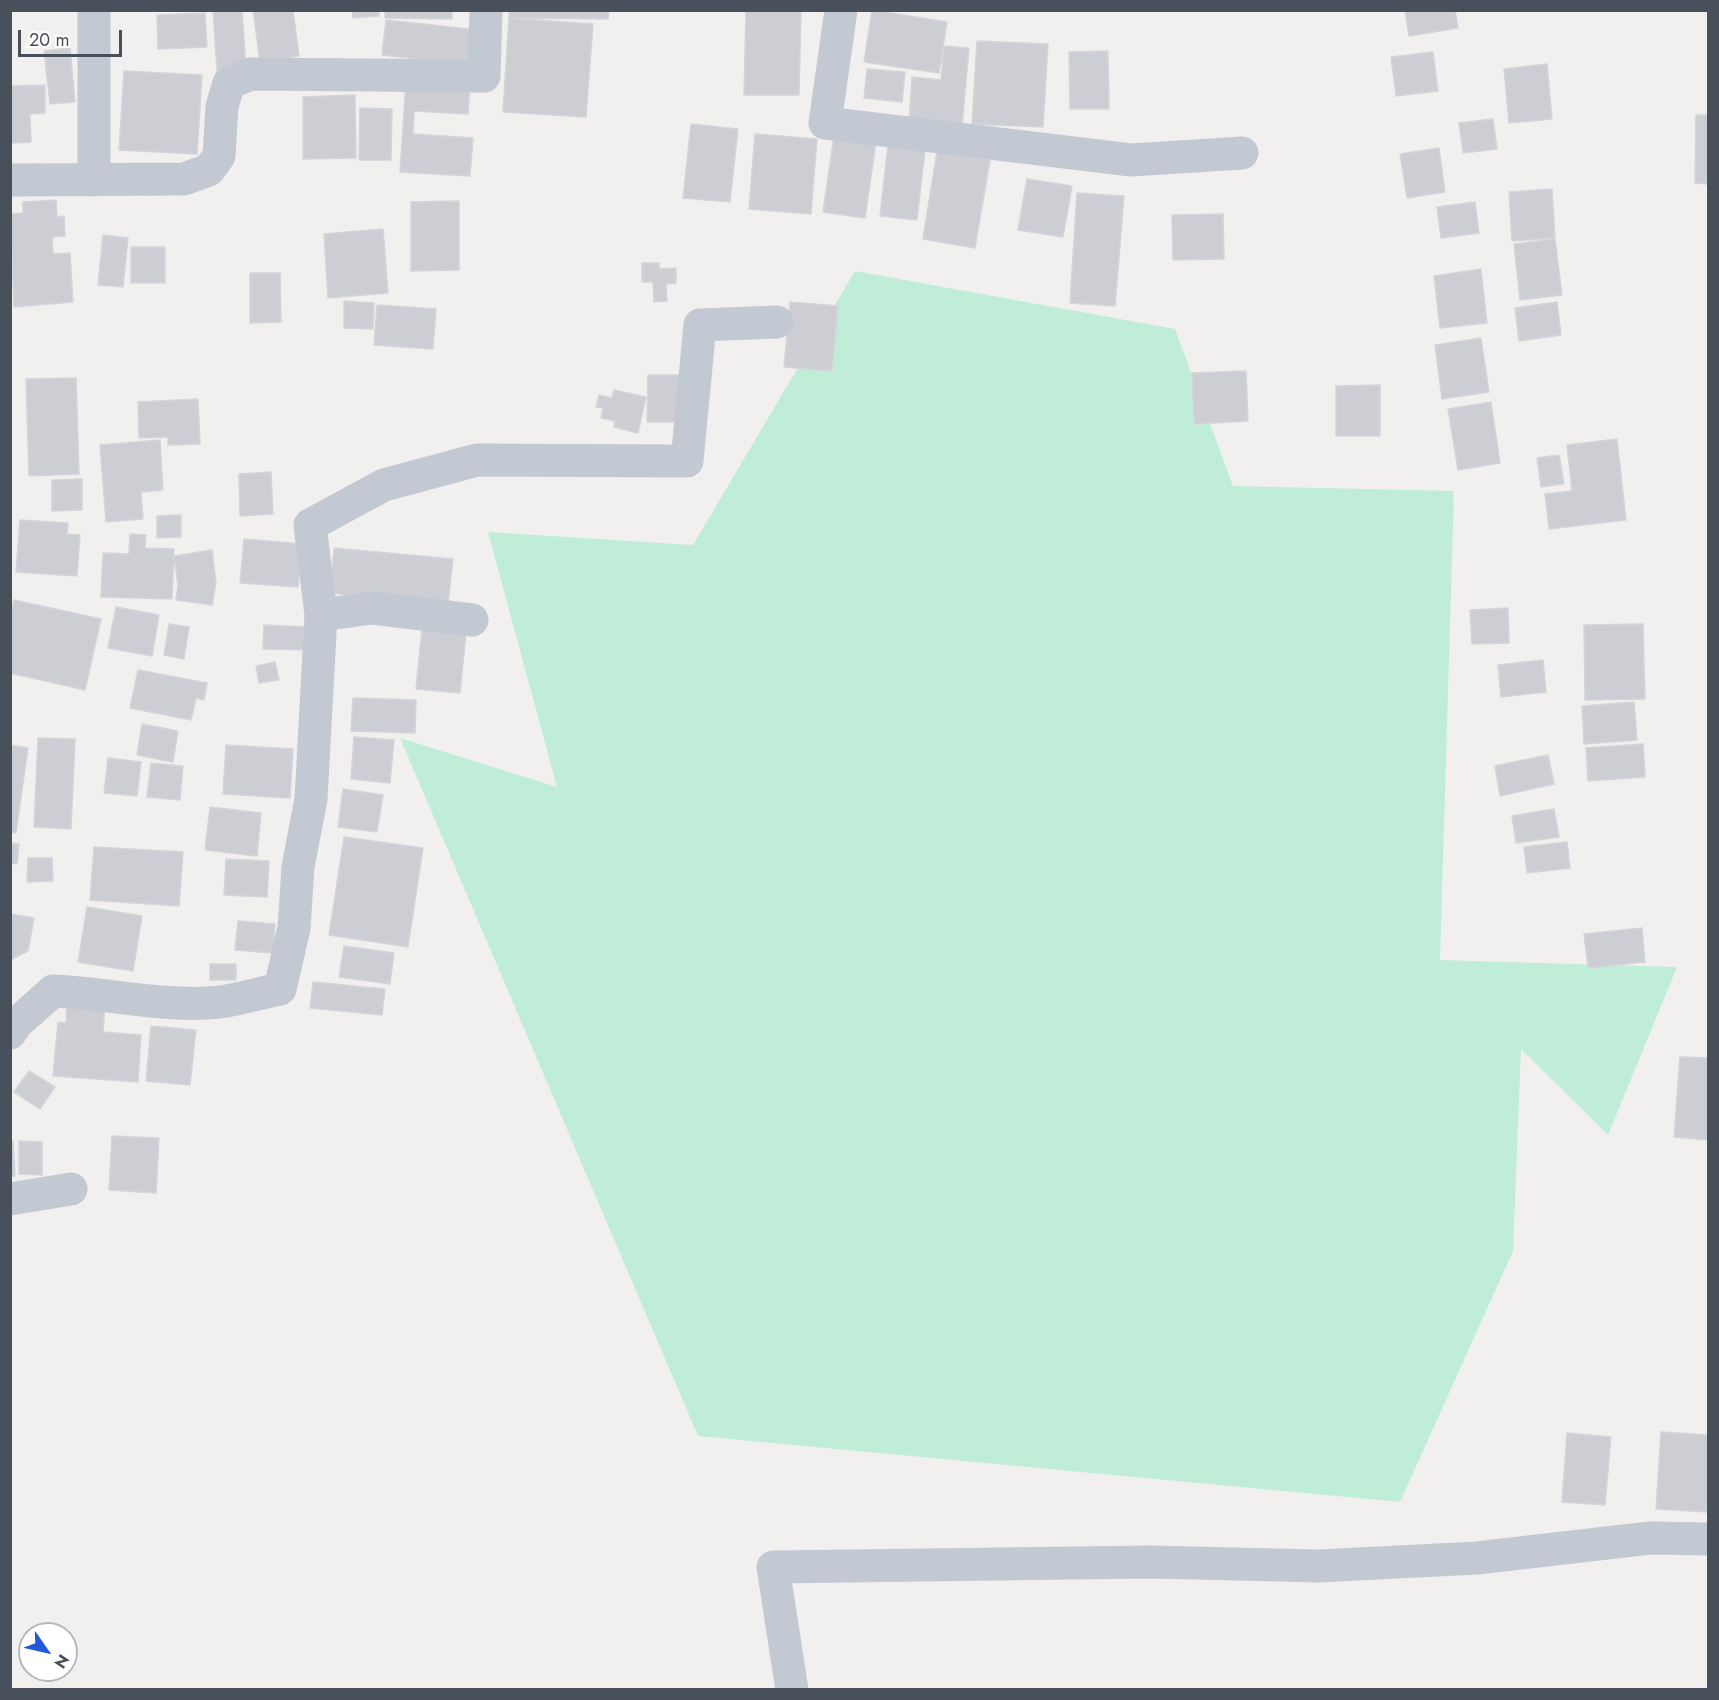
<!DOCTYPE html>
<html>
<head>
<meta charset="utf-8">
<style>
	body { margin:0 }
	#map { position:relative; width:1719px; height:1700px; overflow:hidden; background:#f2f0ef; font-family:Jost,sans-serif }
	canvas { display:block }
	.frame { position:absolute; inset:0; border:12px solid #48505c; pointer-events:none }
	.north { position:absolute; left:18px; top:1622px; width:60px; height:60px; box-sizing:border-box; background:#fff; border:2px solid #b6b9be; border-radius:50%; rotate:124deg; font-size:16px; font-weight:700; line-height:24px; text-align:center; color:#48505c }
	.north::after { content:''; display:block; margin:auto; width:21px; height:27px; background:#2258d9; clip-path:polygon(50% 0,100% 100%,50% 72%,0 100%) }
	.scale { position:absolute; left:18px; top:30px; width:104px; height:27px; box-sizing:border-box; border:3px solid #48505c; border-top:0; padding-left:8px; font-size:18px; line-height:21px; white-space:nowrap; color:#48505c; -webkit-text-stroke:4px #fff; paint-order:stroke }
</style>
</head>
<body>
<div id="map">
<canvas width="1719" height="1700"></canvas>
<div class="frame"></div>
<div class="north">N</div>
<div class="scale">20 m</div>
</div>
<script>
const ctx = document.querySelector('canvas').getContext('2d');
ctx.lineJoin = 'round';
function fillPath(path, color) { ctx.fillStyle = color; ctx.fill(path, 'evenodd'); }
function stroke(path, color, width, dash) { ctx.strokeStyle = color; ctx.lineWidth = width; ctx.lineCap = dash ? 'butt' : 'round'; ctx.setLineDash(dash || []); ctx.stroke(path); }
const green = new Path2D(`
	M 855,271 L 1175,329 L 1233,486 L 1454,491 L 1440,960 L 1677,967 L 1608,1135 L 1521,1049 L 1513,1251 L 1400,1502 L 698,1436 L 400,738 L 557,787 L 488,532 L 693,545 Z`);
const building = new Path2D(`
	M 213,10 L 242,10 L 246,69 L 217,71 Z
	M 253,10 L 293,10 L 299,56 L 260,62 Z
	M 352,10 L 379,10 L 379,16 L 353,18 Z
	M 385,10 L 452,10 L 452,19 L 385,18 Z
	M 509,10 L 609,10 L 608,19 L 509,18 Z
	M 746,10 L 801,10 L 799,95 L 744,95 Z
	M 872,10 L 947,22 L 939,73 L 864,62 Z
	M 1405,10 L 1455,10 L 1458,28 L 1409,36 Z
	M 205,13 L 207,47 L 158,49 L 157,15 Z
	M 509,18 L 593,24 L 586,117 L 503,112 Z
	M 386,20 L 478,30 L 474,65 L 382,55 Z
	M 977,41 L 1048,44 L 1043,127 L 972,124 Z
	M 944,46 L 969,48 L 962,126 L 909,122 L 912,77 L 941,80 Z
	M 70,48 L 75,102 L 50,104 L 44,51 Z
	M 1108,51 L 1109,109 L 1070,109 L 1069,52 Z
	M 1433,52 L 1438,91 L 1396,96 L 1391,57 Z
	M 1547,64 L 1552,119 L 1509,123 L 1504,69 Z
	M 867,69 L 905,72 L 902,102 L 864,98 Z
	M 124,71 L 202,75 L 197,154 L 119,150 Z
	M 406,82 L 470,85 L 468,114 L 414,111 L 413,134 L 473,138 L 470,176 L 400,172 Z
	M 45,85 L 45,113 L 30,114 L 31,142 L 10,143 L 10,86 Z
	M 355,95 L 356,158 L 303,159 L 303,97 Z
	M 360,108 L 392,109 L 391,160 L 359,160 Z
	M 1696,115 L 1708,115 L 1708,184 L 1695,183 Z
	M 1493,119 L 1497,149 L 1463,153 L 1459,123 Z
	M 691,124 L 738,129 L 730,202 L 683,198 Z
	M 755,134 L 817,139 L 811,214 L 749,209 Z
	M 834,136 L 876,142 L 865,218 L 823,212 Z
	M 888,145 L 925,150 L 917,220 L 880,216 Z
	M 1439,148 L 1445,192 L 1407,198 L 1400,154 Z
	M 937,151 L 990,160 L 975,248 L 923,239 Z
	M 1027,179 L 1072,186 L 1063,237 L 1018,230 Z
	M 1552,189 L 1555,238 L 1512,241 L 1509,192 Z
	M 1077,193 L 1124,196 L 1115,306 L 1070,303 Z
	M 56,200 L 57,217 L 64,216 L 65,236 L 52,237 L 53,254 L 70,253 L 73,302 L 14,307 L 10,214 L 23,213 L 23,202 Z
	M 459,201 L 459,270 L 411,271 L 411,202 Z
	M 1475,202 L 1479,233 L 1441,238 L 1437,207 Z
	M 1223,214 L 1224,259 L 1173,260 L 1172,215 Z
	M 383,229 L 388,293 L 328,298 L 324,234 Z
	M 103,235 L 128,238 L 123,287 L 98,285 Z
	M 1555,239 L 1562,295 L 1520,300 L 1514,244 Z
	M 131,247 L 165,247 L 165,283 L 131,283 Z
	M 642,263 L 659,263 L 659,269 L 676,268 L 676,283 L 666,284 L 667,301 L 654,302 L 653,282 L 642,282 Z
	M 1481,269 L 1487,323 L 1440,328 L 1434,276 Z
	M 250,273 L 280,273 L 281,322 L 250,323 Z
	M 344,301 L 374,303 L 373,329 L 344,328 Z
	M 790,302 L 838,306 L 832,371 L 784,367 Z
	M 1557,302 L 1561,335 L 1519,341 L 1515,308 Z
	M 377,305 L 436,309 L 433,349 L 374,345 Z
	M 1481,338 L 1489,392 L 1442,399 L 1435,345 Z
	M 1246,371 L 1248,421 L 1194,424 L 1192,373 Z
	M 648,375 L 680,375 L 679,422 L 647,422 Z
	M 76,378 L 79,474 L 29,476 L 26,379 Z
	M 1380,385 L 1380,436 L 1336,436 L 1336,386 Z
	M 614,390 L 646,397 L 638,433 L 614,427 L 615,421 L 601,418 L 603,408 L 596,407 L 599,395 L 612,398 Z
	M 198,399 L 200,444 L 168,445 L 168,437 L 139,438 L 138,402 Z
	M 1491,402 L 1500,463 L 1458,470 L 1448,409 Z
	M 1617,439 L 1626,520 L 1549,529 L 1545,494 L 1572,491 L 1567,445 Z
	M 160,440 L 163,490 L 141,492 L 143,519 L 106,522 L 100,445 Z
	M 1559,455 L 1564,484 L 1541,487 L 1537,458 Z
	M 271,472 L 273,514 L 240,516 L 239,474 Z
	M 82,479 L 82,510 L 52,511 L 52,480 Z
	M 181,515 L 181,537 L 157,538 L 157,516 Z
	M 20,520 L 68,523 L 67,534 L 80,535 L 77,576 L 16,572 Z
	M 130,534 L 146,535 L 145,548 L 174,549 L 172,599 L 101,597 L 103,553 L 129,554 Z
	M 244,539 L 302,544 L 298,587 L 240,583 Z
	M 334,548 L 453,559 L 448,604 L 330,593 Z
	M 212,550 L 216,583 L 212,605 L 176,600 L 178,585 L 174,556 Z
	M 14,600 L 101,619 L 85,690 L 10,673 L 10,615 Z
	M 116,607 L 159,615 L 152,656 L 108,648 Z
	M 1508,608 L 1509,643 L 1472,644 L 1470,610 Z
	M 169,624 L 189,627 L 184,659 L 164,655 Z
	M 1643,624 L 1645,699 L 1585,700 L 1584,625 Z
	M 264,625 L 310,627 L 308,650 L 263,649 Z
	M 422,629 L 466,633 L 460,693 L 416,689 Z
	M 1543,660 L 1546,692 L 1501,697 L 1498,665 Z
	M 275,662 L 279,680 L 259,683 L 256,666 Z
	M 138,670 L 207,683 L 204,700 L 196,698 L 191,720 L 130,708 Z
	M 353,698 L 416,700 L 415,733 L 351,731 Z
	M 1634,702 L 1637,740 L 1584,744 L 1582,706 Z
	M 142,724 L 178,731 L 173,762 L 137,755 Z
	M 354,737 L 394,740 L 390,783 L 351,779 Z
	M 38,738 L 75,739 L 71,829 L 34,827 Z
	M 1643,744 L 1645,777 L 1588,781 L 1586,748 Z
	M 10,745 L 28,748 L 16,833 L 10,833 Z
	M 226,745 L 293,749 L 290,798 L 223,794 Z
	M 1548,755 L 1554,784 L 1500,796 L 1495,766 Z
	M 108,758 L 141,762 L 137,796 L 104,793 Z
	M 151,763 L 183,766 L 180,800 L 147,797 Z
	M 343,789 L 383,795 L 377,832 L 338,827 Z
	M 210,807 L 261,813 L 257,856 L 205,850 Z
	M 1554,809 L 1559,837 L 1516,843 L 1512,816 Z
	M 344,837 L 423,848 L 408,947 L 329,935 Z
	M 1567,842 L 1570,868 L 1527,873 L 1524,847 Z
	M 10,843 L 19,844 L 17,864 L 10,863 Z
	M 94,847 L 183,852 L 179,906 L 90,900 Z
	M 28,858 L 52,858 L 53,881 L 27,882 Z
	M 226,859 L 269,861 L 267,897 L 224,895 Z
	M 87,907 L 142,916 L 133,971 L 78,962 Z
	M 10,914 L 34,918 L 28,951 L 10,960 Z
	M 238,921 L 275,924 L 273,953 L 235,950 Z
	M 1642,928 L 1645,962 L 1588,968 L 1584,934 Z
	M 344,946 L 394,953 L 390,984 L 339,977 Z
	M 210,964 L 236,964 L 236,980 L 210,980 Z
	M 313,982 L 385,989 L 382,1015 L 310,1008 Z
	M 67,1001 L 105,1003 L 103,1032 L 141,1035 L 138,1082 L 53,1076 L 58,1022 L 66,1023 Z
	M 151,1026 L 196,1030 L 190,1085 L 146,1081 Z
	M 1680,1057 L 1708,1058 L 1708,1140 L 1674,1137 Z
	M 29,1071 L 55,1087 L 40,1109 L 14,1092 Z
	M 112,1136 L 159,1138 L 156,1193 L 109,1190 Z
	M 10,1141 L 13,1141 L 15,1176 L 10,1177 Z
	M 19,1141 L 42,1142 L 42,1175 L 19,1174 Z
	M 1661,1432 L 1708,1435 L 1708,1512 L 1656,1509 Z
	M 1567,1433 L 1611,1437 L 1605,1505 L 1562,1502 Z`);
const minor = new Path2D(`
	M 841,10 L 825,123 L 1131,160 L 1242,153
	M 10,180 L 184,179 L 209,170 L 219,156 L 222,106 L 229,83 L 251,74 L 484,76 L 486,10
	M 94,180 L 94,10
	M 321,615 L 310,525 L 384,485 L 477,460 L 687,461 L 700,325 L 777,322
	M 10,1033 L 16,1024 L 53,991 C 108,993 165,1008 220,1002 C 240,999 260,993 280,989 L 294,928 L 298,867 L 311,799 L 321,615 L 372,608 L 472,620
	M 10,1199 L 71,1189
	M 792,1690 L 773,1567 L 1150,1562 L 1319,1566 L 1477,1558 L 1650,1538 L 1708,1539`);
fillPath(green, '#c0edd8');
fillPath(building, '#ccced4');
stroke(building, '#d4d5da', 1.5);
stroke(minor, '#c3c9d3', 33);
</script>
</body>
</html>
